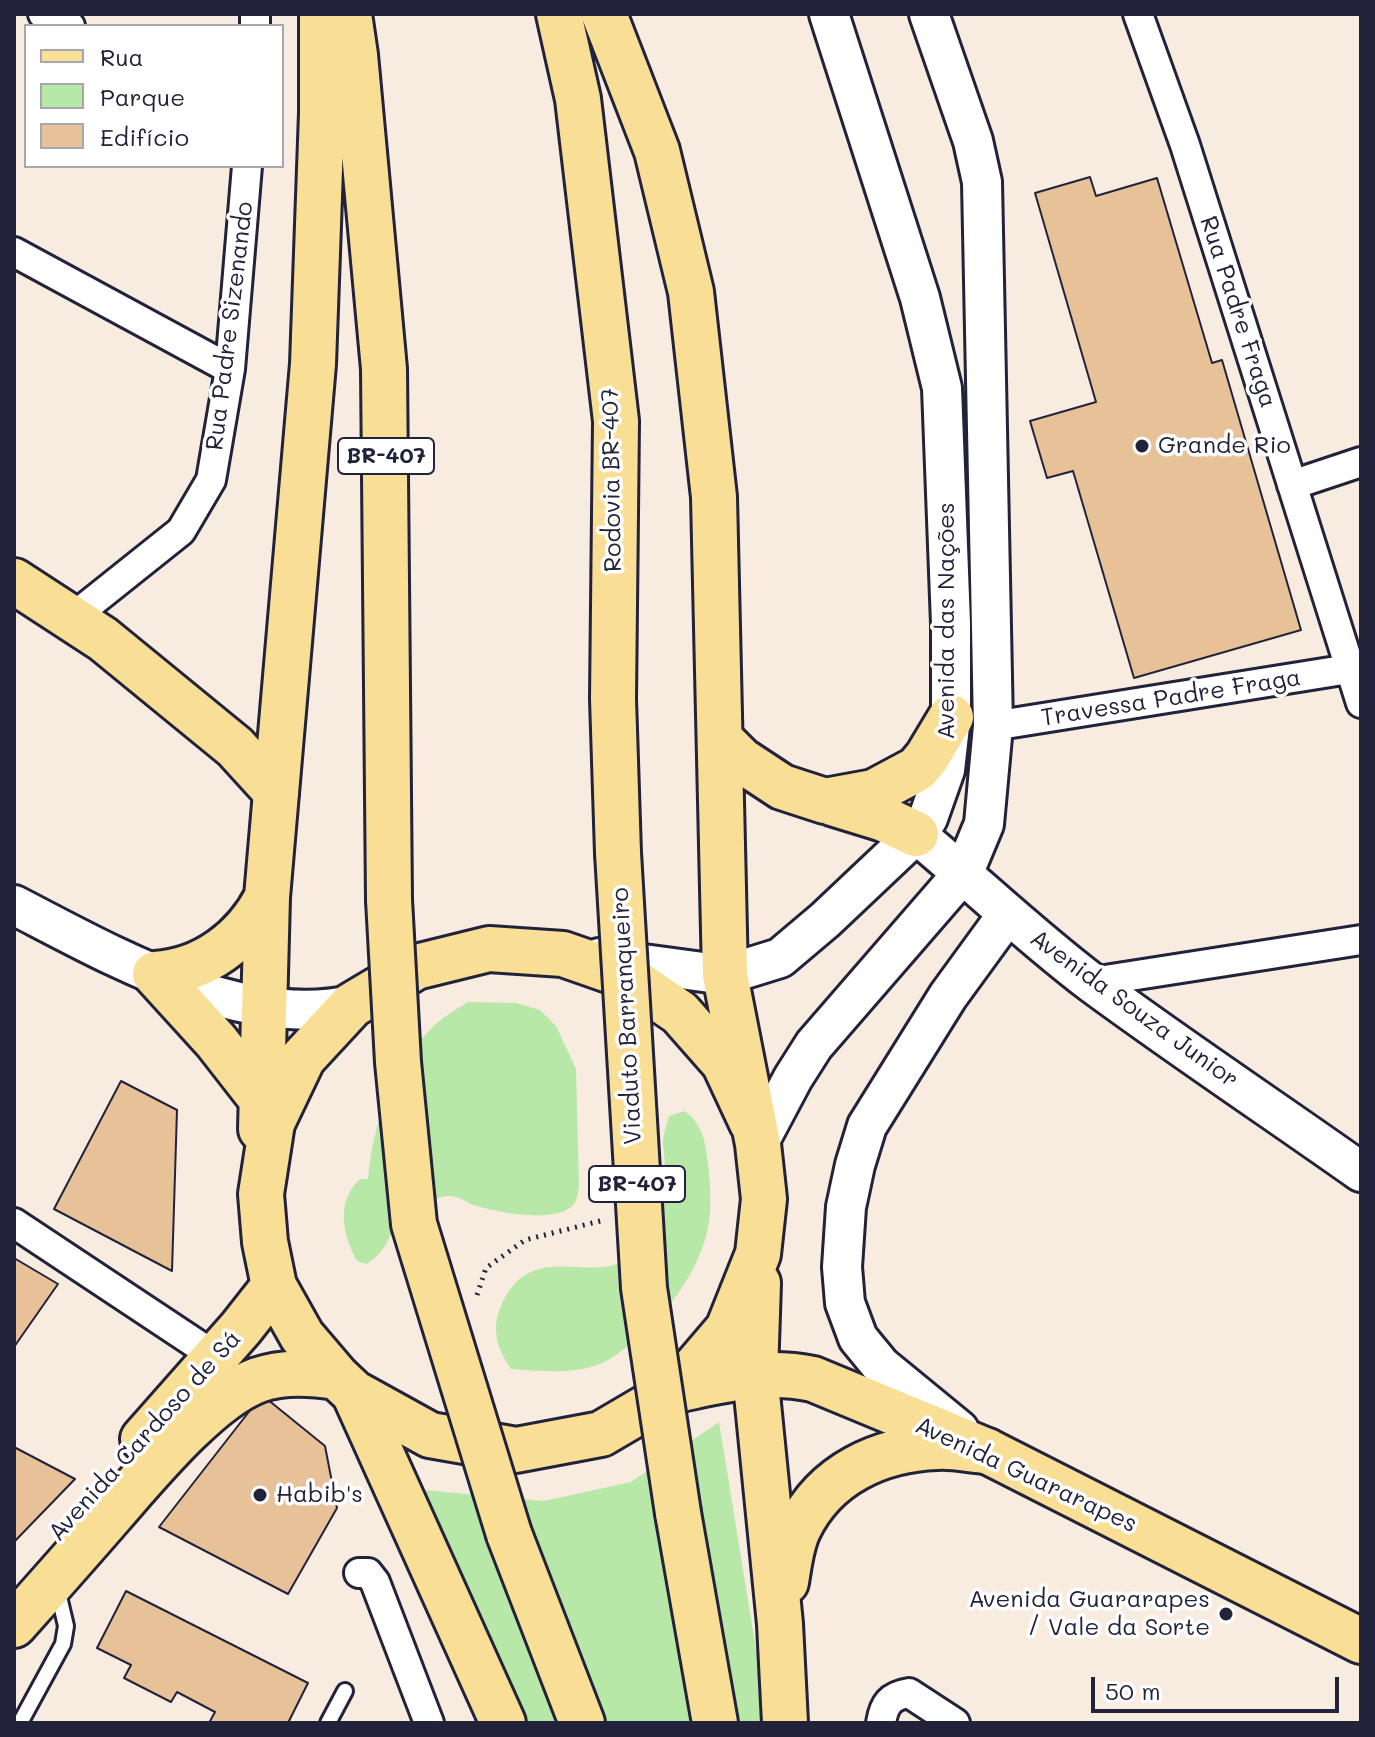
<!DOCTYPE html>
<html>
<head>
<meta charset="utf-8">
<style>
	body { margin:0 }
	#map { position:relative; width:1375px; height:1737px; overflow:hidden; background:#f8ece0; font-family:Mali,sans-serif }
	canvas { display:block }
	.frame { position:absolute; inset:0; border:16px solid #22223b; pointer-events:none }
	.legend { position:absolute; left:24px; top:24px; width:260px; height:144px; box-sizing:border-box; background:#fff; border:2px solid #a7a7b1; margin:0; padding:10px 14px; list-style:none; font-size:24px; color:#22223b }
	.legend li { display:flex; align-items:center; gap:16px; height:40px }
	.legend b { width:40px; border:2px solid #a7a7b1 }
	.scale { position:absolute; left:1091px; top:1677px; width:248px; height:36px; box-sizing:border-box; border:4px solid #22223b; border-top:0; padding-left:10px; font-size:24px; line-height:28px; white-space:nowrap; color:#22223b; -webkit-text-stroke:6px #fff; paint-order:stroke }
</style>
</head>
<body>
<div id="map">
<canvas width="1375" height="1737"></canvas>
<div class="frame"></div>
<ul class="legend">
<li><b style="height:10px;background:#f9df96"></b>Rua</li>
<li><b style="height:22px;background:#b7e8a7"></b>Parque</li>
<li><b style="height:22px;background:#e7c197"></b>Edifício</li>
</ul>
<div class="scale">50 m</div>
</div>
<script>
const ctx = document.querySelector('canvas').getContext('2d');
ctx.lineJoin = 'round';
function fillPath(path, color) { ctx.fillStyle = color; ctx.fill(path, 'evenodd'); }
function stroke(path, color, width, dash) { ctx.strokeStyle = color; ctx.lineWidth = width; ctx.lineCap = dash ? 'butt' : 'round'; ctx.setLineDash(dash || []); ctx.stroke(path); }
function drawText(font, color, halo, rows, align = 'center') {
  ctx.font = font + ' Mali,sans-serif'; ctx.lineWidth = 7; ctx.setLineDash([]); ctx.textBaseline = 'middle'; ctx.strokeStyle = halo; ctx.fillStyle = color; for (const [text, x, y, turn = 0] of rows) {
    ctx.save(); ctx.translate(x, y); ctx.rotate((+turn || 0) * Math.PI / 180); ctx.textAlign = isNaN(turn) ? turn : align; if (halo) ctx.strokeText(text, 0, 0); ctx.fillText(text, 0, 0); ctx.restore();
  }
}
const green = new Path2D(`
	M 468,1002 L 516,1003 L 540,1010 L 556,1026 L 576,1069 L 579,1187 C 578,1192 577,1200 574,1204 C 558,1225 493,1212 471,1204 C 463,1200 457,1196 448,1196 C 442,1196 436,1199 430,1201 C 384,1216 397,1248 366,1264 L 357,1261 C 343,1235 335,1202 360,1179 L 368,1179 C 373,1122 394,1063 437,1023 C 446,1015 457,1009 468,1002 Z
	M 684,1111 C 702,1122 706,1143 708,1164 C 710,1180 711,1197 710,1213 C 706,1270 656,1331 608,1360 C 579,1376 542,1371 511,1369 C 497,1348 491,1330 501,1306 C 532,1232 603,1293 633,1251 C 647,1232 660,1195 664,1171 C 666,1161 663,1150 663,1140 C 664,1132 667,1124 669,1116 Z
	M 719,1422 L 768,1723 L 517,1723 L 412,1489 L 544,1501 L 631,1482 Z`);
const building = new Path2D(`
	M 1090,177 L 1096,196 L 1157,178 L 1212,363 L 1222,360 L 1301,630 L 1134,678 L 1073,471 L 1047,478 L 1030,421 L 1096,402 L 1035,193 Z
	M 121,1081 L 177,1110 L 172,1271 L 54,1209 Z
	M 14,1258 L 58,1284 L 14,1347 Z
	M 262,1395 L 325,1446 L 337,1508 L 288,1594 L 159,1527 Z
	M 14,1447 L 75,1479 L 14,1542 Z
	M 126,1591 L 308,1683 L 288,1723 L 209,1723 L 215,1712 L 177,1692 L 171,1702 L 124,1678 L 131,1665 L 97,1648 Z`);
const path = new Path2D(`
	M 477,1295 L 486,1268 L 525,1240 L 604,1220`);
const lane = new Path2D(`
	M 20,1723 L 63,1644 L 66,1626 L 57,1588
	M 328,1723 L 345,1691`);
const street = new Path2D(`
	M 43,14 L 70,26
	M 255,14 L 255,26
	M 1138,14 L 1185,145 L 1361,703
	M 14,252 L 230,369
	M 1292,485 L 1361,462
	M 72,618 L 181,531 L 211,480 L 230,369 L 247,166
	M 993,726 L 1349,669
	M 1092,982 L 1361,940
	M 14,1223 L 216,1357
	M 359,1573 L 368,1573 L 375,1582 L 429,1723
	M 881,1723 C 884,1704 890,1696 909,1693 L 955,1723`);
const secondary = new Path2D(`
	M 916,834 C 975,883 1030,936 1092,983 C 1180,1048 1272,1109 1361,1172
	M 14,905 C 113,956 237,1029 352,1005
	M 599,958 L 725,975 L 780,958 L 825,920 L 916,834 L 928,818 L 945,770 L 951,717 L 951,624 L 942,388 L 920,298 L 829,14
	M 758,1144 L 793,1078 L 814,1045 L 964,872 L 984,824 L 993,726 L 982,182 L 973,141 L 929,14
	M 959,1430 L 881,1366 L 858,1338 L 845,1303 L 842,1267 L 846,1207 L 855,1165 L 867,1126 L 948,996 L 1007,915`);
const primary = new Path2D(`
	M 14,581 L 103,639 L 235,747 L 276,792
	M 676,1390 C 724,1380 763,1369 813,1379 L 987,1451 L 1361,1641`);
const highway = new Path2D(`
	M 349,14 L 355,55 L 384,369 L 389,900
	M 559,14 L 578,99 L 616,421 L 613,699 L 618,853
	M 604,14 L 657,151 L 691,292 L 714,497 L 725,975 L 758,1144 L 764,1199 L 758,1254 L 728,1329 L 676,1390 L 601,1434 L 516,1450 L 430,1435 L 354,1393 L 337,1377 L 302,1336 L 274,1286 L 265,1242 L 261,1194 L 272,1123 L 303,1058 L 352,1005 L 416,967 L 489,949 L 563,954 L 626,976 L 680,1013 L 724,1063 L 752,1123
	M 720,739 L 741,760 L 782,787 L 825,801 L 874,792 L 917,769 L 927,757 L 951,717
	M 832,803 L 884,819 L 916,834
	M 155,974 L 216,1041 L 262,1100
	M 155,974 C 204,971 245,940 267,897
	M 261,1129 L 267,897 L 313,364 L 322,113 L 322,14
	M 758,1283 L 755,1374 L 780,1624 L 785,1723
	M 354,1393 L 503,1723
	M 143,1439 L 241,1328 L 274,1286
	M 678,1513 L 715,1723
	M 509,1534 L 582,1723
	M 786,1582 C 789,1564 791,1544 799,1528 C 825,1474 880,1449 937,1447 C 954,1446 971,1450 987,1451
	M 14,1625 C 46,1589 79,1552 111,1515 C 146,1475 209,1398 258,1380 C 283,1371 311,1373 337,1377`);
const highwayBridge = new Path2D(`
	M 618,853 L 644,1288 L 678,1513
	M 389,900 L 398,1062 L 414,1224 L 509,1534`);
const markers = [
	[1142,446,8,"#22223b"],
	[260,1495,8,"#22223b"],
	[1226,1614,8,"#22223b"]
];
const shields = [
	[386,456,96],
	[637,1184,96]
];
const shieldNames = [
	["BR-407",386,456],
	["BR-407",637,1184]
];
const streetNames = [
	["Rua Padre Fraga",1238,312,72],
	["Rua Padre Sizenando",230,326,-83],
	["Rodovia BR-407",612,480,-91],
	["Avenida das Nações",947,621,-90],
	["Travessa Padre Fraga",1171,698,-9],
	["Avenida Souza Junior",1134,1009,36],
	["Viaduto Barranqueiro",627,1016,-93],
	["Avenida Cardoso de Sá",145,1436,-48],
	["Avenida Guararapes",1026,1475,25]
];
const poiNames = [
	["Grande Rio",1158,446],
	["Habib's",276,1495],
	["Avenida Guararapes",1210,1600,"right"],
	["/ Vale da Sorte",1210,1628,"right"]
];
fillPath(green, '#b7e8a7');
fillPath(building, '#e7c197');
stroke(building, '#22223b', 2);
stroke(lane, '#22223b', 20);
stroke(street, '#22223b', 34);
stroke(secondary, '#22223b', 44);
stroke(primary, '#22223b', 50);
stroke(highway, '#22223b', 50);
stroke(path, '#22223b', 5, [2, 6]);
stroke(lane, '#fff', 14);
stroke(street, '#fff', 28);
stroke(secondary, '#fff', 38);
stroke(primary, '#f9df96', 44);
stroke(highway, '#f9df96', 44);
stroke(highwayBridge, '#22223b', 50, []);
stroke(highwayBridge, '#f9df96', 44);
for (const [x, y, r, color] of markers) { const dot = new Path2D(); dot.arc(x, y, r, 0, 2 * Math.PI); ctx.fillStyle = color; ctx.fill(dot); stroke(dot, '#fff', 3); }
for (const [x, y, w] of shields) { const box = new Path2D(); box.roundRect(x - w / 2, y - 18, w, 36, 6); ctx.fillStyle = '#fff'; ctx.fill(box); stroke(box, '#22223b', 2); }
drawText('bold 22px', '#22223b', null, shieldNames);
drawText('24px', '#22223b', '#fff', streetNames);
drawText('24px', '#22223b', '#fff', poiNames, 'left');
</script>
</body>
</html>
